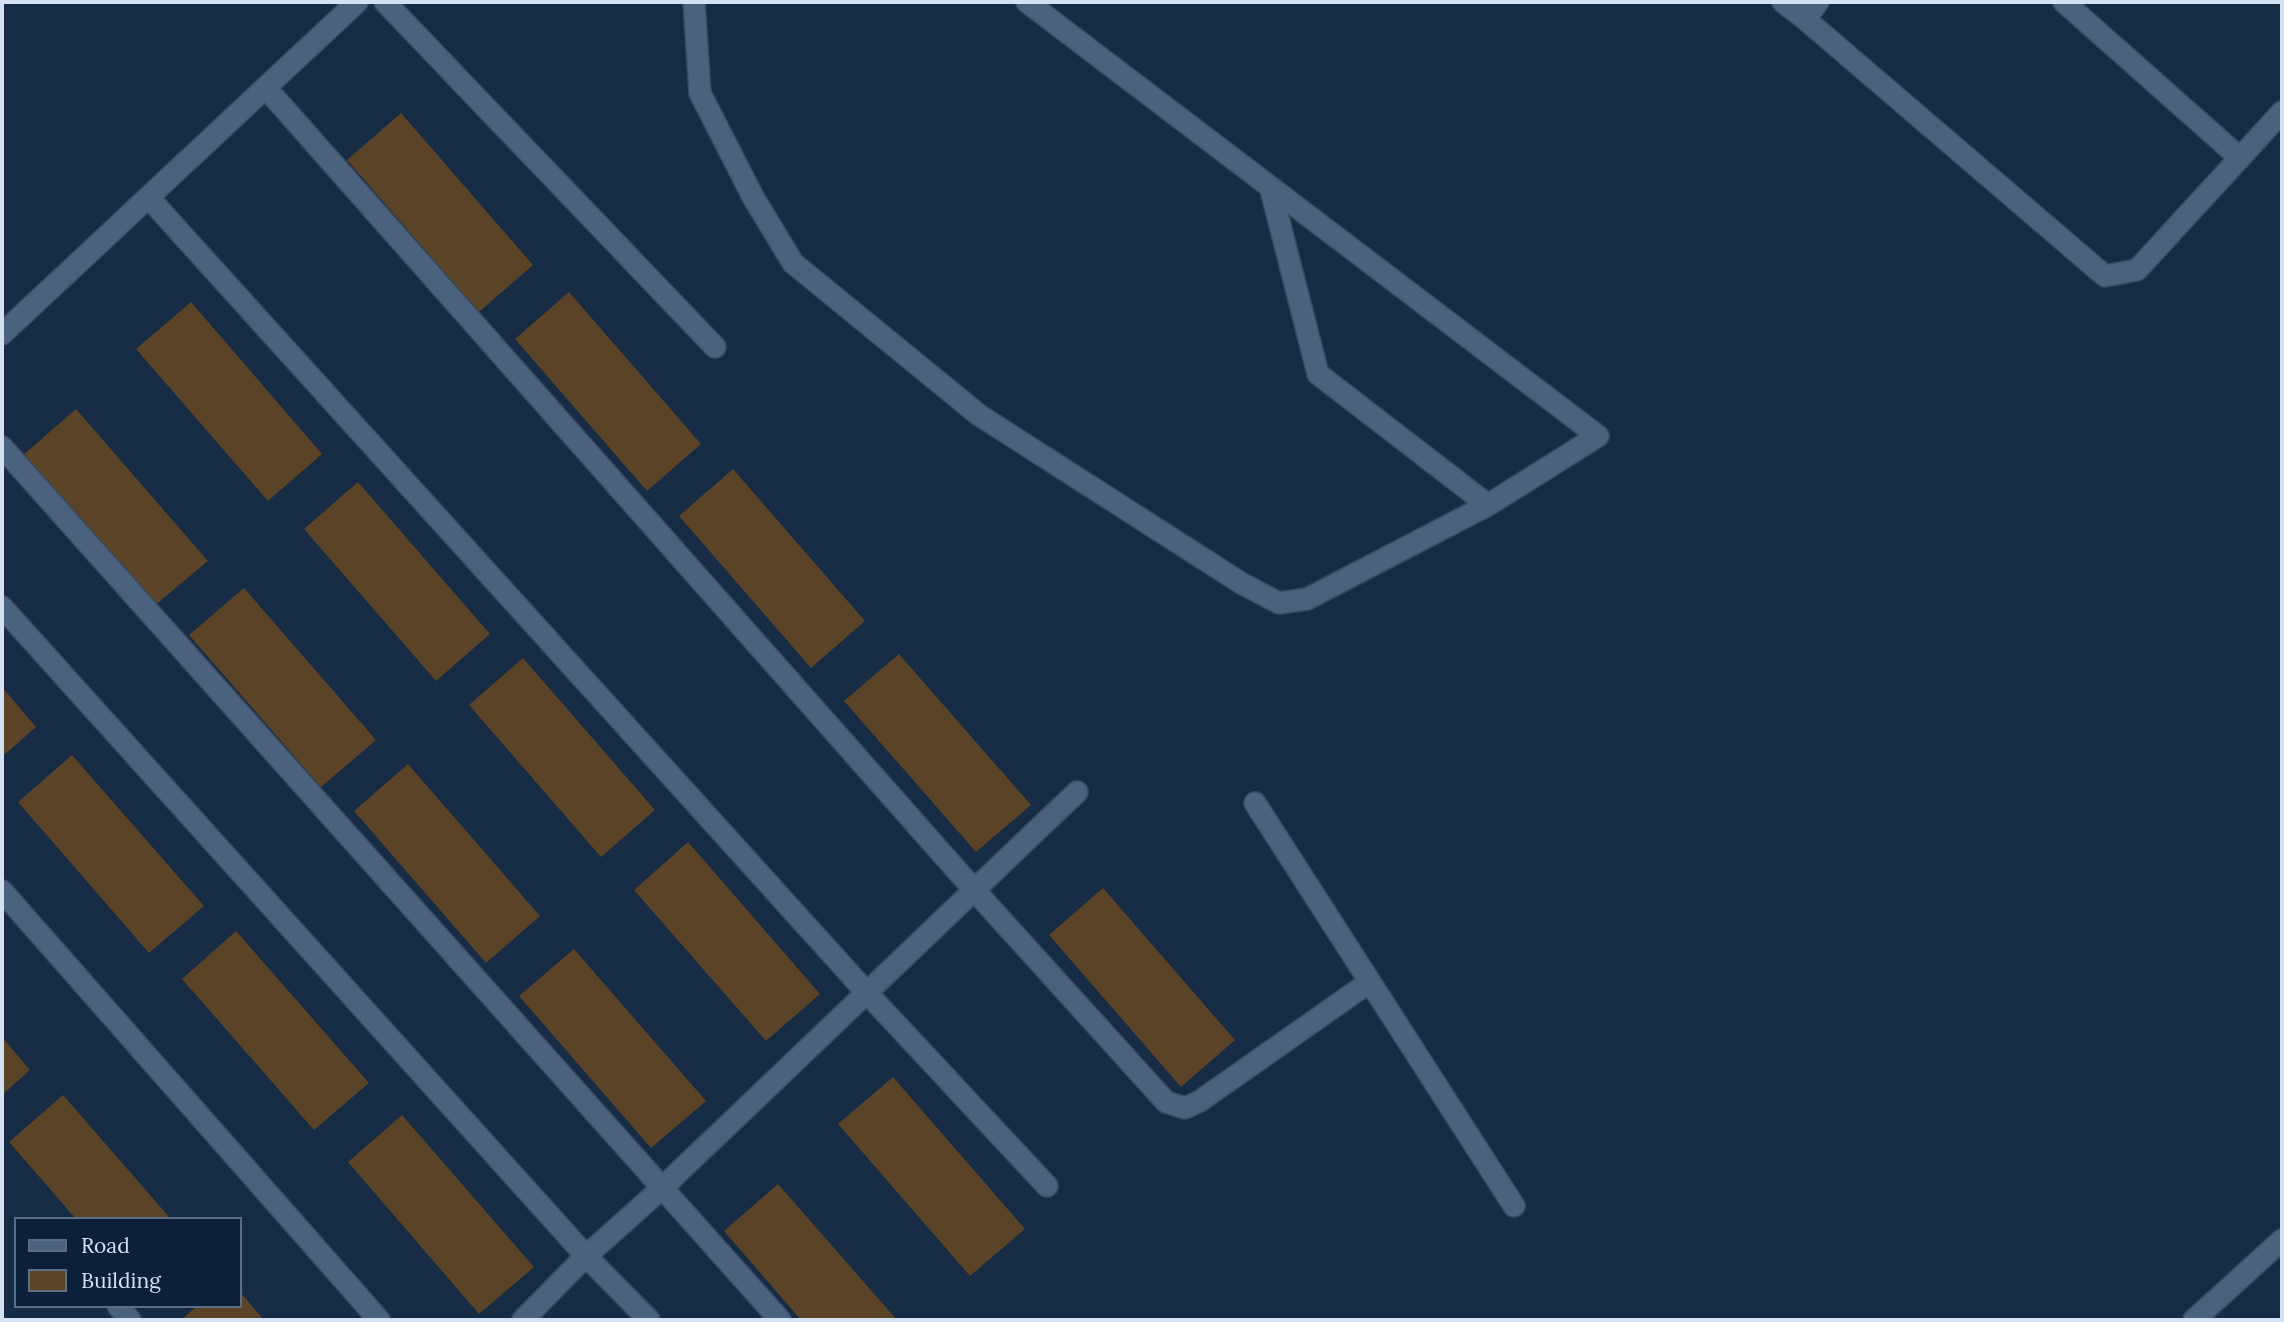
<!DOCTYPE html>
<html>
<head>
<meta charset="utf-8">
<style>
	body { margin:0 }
	#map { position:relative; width:2284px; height:1322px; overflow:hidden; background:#162b44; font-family:Lora,serif }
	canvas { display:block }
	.frame { position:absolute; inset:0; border:4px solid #d4e1f2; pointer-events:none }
	.legend { position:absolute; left:14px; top:1217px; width:228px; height:91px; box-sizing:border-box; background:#0c2139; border:2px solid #5c6e83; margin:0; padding:9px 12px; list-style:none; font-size:21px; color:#d4e1f2 }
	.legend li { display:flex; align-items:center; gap:14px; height:35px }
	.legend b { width:35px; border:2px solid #5c6e83 }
</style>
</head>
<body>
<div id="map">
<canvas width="2284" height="1322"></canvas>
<div class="frame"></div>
<ul class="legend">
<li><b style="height:9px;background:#4a627e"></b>Road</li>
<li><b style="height:19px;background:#5a4326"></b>Building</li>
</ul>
</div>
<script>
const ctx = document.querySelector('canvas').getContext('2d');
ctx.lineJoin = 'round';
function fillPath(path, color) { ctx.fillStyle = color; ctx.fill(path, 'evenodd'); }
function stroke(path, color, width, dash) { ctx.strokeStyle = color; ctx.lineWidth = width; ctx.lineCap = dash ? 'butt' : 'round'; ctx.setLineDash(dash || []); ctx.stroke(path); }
const building = new Path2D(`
	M 401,113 L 533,265 L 479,312 L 347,160 Z
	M 569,292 L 701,444 L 647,491 L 515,339 Z
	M 191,302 L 322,454 L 268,501 L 136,349 Z
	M 76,409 L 208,561 L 153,607 L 22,456 Z
	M 733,469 L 865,621 L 811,668 L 679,516 Z
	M 358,482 L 490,634 L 436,681 L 304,529 Z
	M 244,588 L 376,740 L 321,787 L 189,635 Z
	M 899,654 L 1031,805 L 976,852 L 844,701 Z
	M 523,658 L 655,810 L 601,857 L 469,705 Z
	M 2,687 L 36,727 L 2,757 Z
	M 72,755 L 204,906 L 149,953 L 18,802 Z
	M 408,764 L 540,916 L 486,963 L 354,811 Z
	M 688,842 L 820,994 L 766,1041 L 634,890 Z
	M 1103,888 L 1235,1040 L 1181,1087 L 1049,935 Z
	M 236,931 L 369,1083 L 314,1130 L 182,979 Z
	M 574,949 L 706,1101 L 651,1148 L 519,996 Z
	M 2,1037 L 30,1070 L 2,1095 Z
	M 893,1077 L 1025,1229 L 970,1276 L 838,1124 Z
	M 63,1095 L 171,1219 L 76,1219 L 9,1142 Z
	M 402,1115 L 534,1267 L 479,1314 L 348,1162 Z
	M 778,1184 L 897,1320 L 801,1320 L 724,1231 Z
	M 240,1292 L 264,1320 L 181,1320 L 197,1306 L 240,1306 Z`);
const minor = new Path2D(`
	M 385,2 L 715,347
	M 694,2 L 700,93 L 753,197 L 793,263 L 979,415 L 1241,583 L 1279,603 L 1307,599 L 1488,505 L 1598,436 L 1027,2
	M 1783,2 L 1805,19 L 1818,2
	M 2064,2 L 2240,158
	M 1805,19 L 2105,276 L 2137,270 L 2282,112
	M 266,88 L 976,892 L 1166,1102 L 1185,1108 L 1200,1101 L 1368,983
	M 1271,190 L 1318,374 L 1488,505
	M 149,198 L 868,994 L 1047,1186
	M 2,334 L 357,2
	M 2,447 L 780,1320
	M 2,607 L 586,1256 L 649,1320
	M 1255,803 L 1514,1206
	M 2,891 L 379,1320
	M 118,1306 L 130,1320
	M 523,1320 L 586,1256 L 662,1188 L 1077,792
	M 2194,1320 L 2282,1240`);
fillPath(building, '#5a4326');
stroke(minor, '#38495e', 24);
stroke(minor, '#4a627e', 21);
</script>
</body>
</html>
